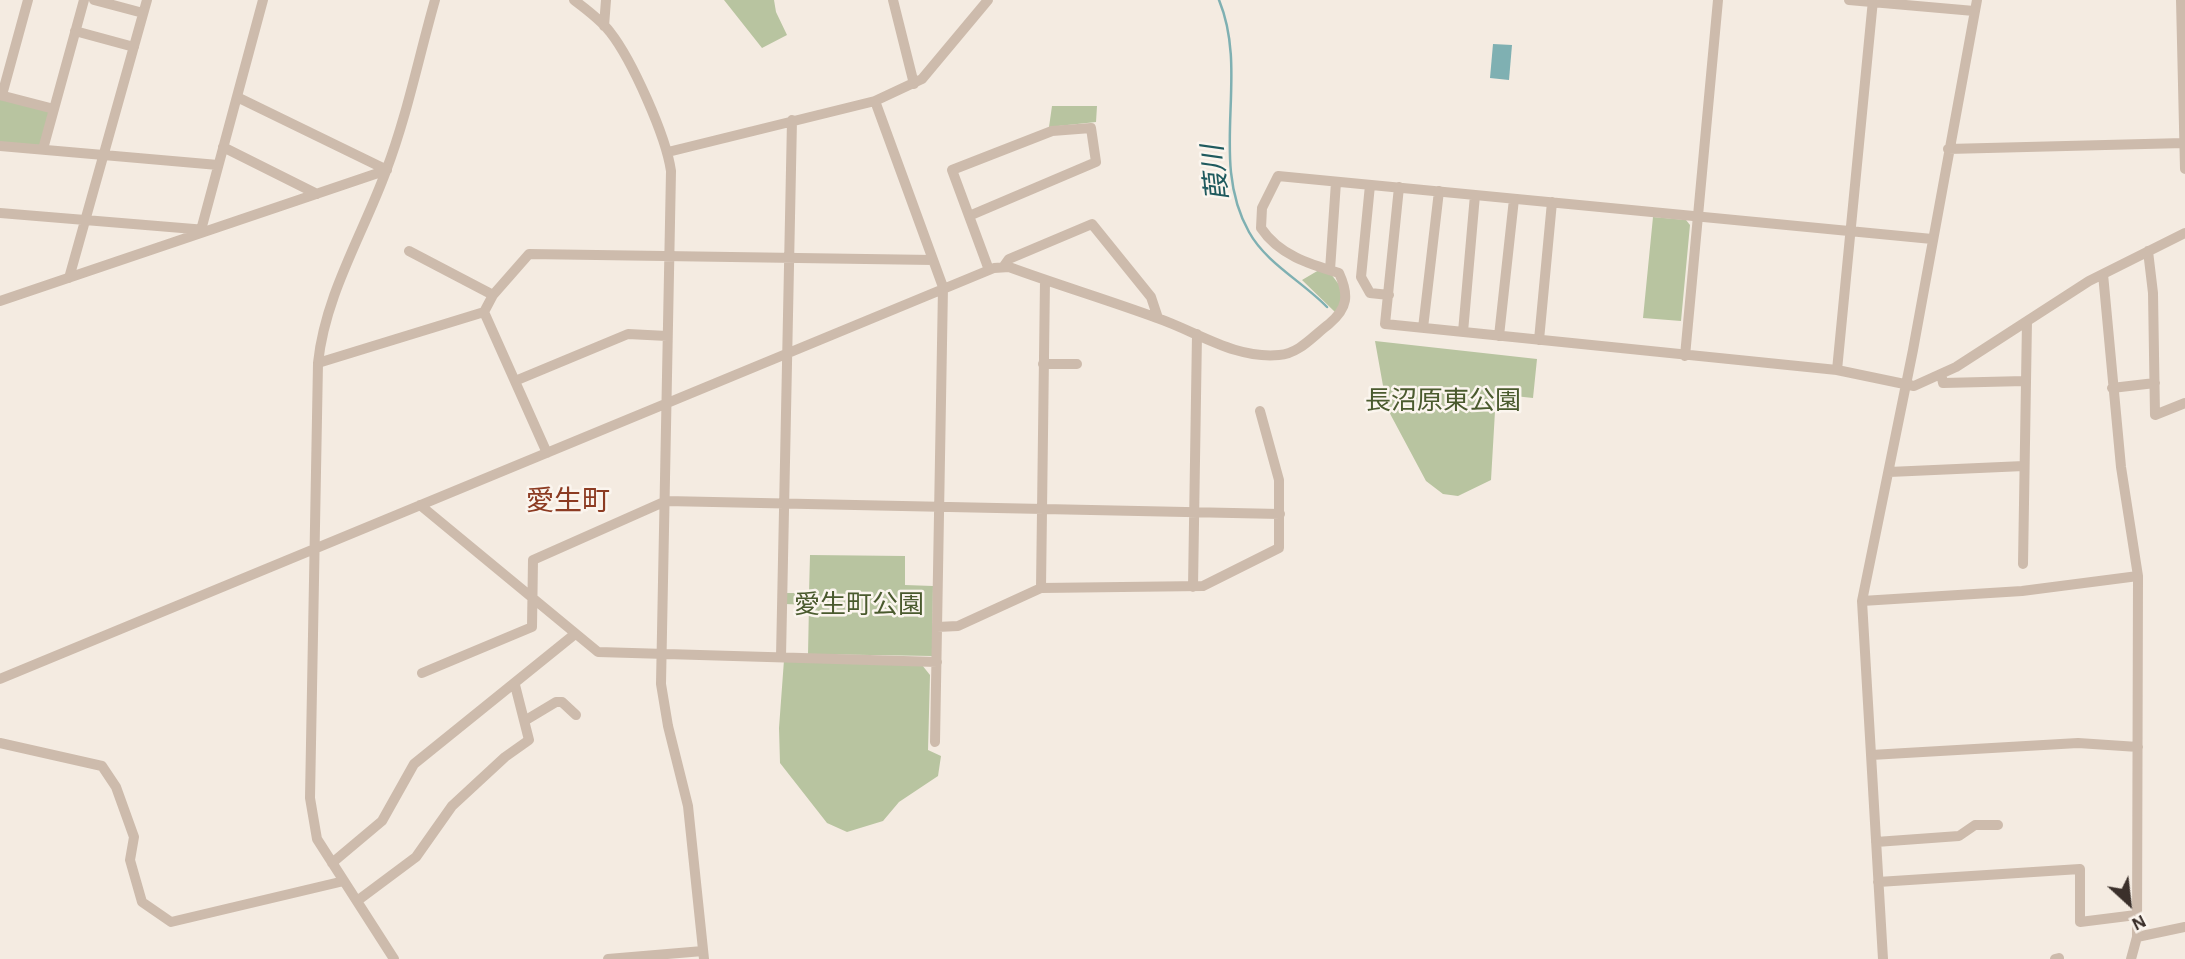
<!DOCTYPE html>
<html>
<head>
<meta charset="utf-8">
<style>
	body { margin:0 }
	#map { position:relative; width:2185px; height:959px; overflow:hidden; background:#f4ebe1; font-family:"Alegreya Sans",sans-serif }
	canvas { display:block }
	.north { position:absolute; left:2094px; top:868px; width:70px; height:70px; -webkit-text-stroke:5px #fbf5ee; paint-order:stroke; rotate:153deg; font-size:19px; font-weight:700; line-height:28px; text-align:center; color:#3b302b }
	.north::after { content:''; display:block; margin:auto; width:24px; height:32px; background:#3b302b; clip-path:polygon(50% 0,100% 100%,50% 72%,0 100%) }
</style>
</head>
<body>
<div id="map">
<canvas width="2185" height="959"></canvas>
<div class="north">N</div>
</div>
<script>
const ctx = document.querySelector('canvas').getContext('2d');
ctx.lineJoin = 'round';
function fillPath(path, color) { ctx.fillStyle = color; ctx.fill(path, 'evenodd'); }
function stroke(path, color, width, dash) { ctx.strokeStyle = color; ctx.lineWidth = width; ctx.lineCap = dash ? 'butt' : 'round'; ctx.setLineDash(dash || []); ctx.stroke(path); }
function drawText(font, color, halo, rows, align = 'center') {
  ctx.font = font + ' "Alegreya Sans","Noto Sans JP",sans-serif'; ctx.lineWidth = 5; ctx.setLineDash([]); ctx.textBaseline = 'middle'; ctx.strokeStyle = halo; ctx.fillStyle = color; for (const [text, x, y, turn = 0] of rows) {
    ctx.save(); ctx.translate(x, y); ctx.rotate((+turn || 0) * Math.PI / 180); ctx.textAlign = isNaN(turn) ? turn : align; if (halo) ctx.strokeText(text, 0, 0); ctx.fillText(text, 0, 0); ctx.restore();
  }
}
const green = new Path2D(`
	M 724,0 L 774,0 L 776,12 L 787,35 L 762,48 Z
	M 0,99 L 50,112 L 40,145 L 0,144 Z
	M 1052,106 L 1097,106 L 1096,122 L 1049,127 Z
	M 1653,217 L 1686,220 L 1690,225 L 1681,321 L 1643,318 Z
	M 1319,270 L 1331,274 L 1343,290 L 1342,303 L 1336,313 L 1302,280 Z
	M 1375,341 L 1537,359 L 1533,398 L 1496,394 L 1491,480 L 1458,496 L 1443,494 L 1426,481 L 1387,408 Z
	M 810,555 L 905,556 L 905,585 L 933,586 L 932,656 L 808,654 L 809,605 L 785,604 L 785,593 L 809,593 Z
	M 784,660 L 922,665 L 930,675 L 928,750 L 941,756 L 938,776 L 899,802 L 883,821 L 847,832 L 827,823 L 780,763 L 779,728 Z`);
const water = new Path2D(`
	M 1493,44 L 1512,45 L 1509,80 L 1490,78 Z`);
const stream = new Path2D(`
	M 1219,0 C 1250,75 1208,160 1249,232 C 1266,263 1303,282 1327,307`);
const minor = new Path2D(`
	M 94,0 L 143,13
	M 574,0 C 586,9 601,20 610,32 C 632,60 666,136 671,171 L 661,684 L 668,726 L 688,806 L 704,959
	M 893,0 L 914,84
	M 1849,0 L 1974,11
	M 2181,0 L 2185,169
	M 604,26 L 606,0
	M 75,31 L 134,47
	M 0,95 L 54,109
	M 2,95 L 28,0
	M 237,97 L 387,170
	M 875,101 L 943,287 L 935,742
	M 0,146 L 218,165
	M 223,147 L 317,194
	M 43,149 L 84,0
	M 1948,149 L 2184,143
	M 668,152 L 875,101 L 922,79 L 988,0
	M 1370,185 L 1361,277 L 1370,293 L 1389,295
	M 1399,187 L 1385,324 L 1837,370 L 1914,386 L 1956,367 L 2089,281 L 2185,233
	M 0,213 L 206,230
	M 969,216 L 1096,162 L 1091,128 L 1052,131 L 952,170 L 989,270
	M 201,230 L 263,0
	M 409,251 L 493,295
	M 2148,251 L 2153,293 L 2155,415 L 2185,403
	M 1004,266 L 1009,259 L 1092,224 L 1151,297 L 1158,318
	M 1330,270 L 1336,182
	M 2103,274 L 2121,467 L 2138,576 L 2137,937 L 2131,959
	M 69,278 L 147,0
	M 0,301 L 387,170
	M 484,312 L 547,453
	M 1423,328 L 1439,191
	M 1463,332 L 1475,195
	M 1499,336 L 1514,199
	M 1539,340 L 1552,202
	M 1685,356 L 1718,0
	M 318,363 L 484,312 L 493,295 L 529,254 L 933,260
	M 1043,364 L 1077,364
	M 1837,370 L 1873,0
	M 1941,374 L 1943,383 L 2025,381
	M 515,381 L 628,334 L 667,336
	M 2112,388 L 2155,383
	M 1889,472 L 2024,466
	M 420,505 L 598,652 L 937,662
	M 2023,564 L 2027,321
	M 1193,587 L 1197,334
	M 1041,588 L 1045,280
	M 1862,601 L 2022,591 L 2138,576
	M 937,627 L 958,626 L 1041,588 L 1203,586 L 1279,548 L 1279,480 L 1260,411
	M 781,657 L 792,120
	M 422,673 L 532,627 L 533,560 L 666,501 L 1280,514
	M 0,679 L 994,268 L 1009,267 C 1058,285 1108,300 1157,318 C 1198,332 1234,359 1279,355 C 1299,354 1314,335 1329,324 C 1348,308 1349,295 1339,273 C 1309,264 1279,255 1261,228 L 1262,208 L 1278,176 L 1932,239
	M 526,720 L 556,702 L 562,702 L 576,715
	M 0,743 L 102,766 L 116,787 L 134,837 L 130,860 L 142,902 L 171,922 L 344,881
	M 1871,755 L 2078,743 L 2138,747
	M 1876,842 L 1959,836 L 1975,825 L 1998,825
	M 332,863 L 382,821 L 414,764 L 575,634
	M 1878,882 L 2080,869 L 2080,922 L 2136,915
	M 357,901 L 416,857 L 452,806 L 505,757 L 529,740 L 515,685
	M 2137,937 L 2185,927
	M 394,959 L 317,839 L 310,798 L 318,363 C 325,295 363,234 386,171 C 407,116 419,56 435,0
	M 608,959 L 703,951
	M 1883,959 L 1862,601 L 1913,350 L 1977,0
	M 2055,959 L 2059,958`);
const parkNames = [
	["長沼原東公園",1443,401],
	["愛生町公園",859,605]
];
const waterNames = [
	["葭川",1216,173,-96]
];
const neighbourhoodNames = [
	["愛生町",568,502]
];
fillPath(green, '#b8c4a0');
fillPath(water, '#7fb0b2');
stroke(stream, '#7fb0b2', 2.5);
stroke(minor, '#cdbbac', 10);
drawText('26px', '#4a5a2e', '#fbf5ee', parkNames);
drawText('italic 28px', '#1f5a5e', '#fbf5ee', waterNames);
drawText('28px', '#8c3b22', '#fbf5ee', neighbourhoodNames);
</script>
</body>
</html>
